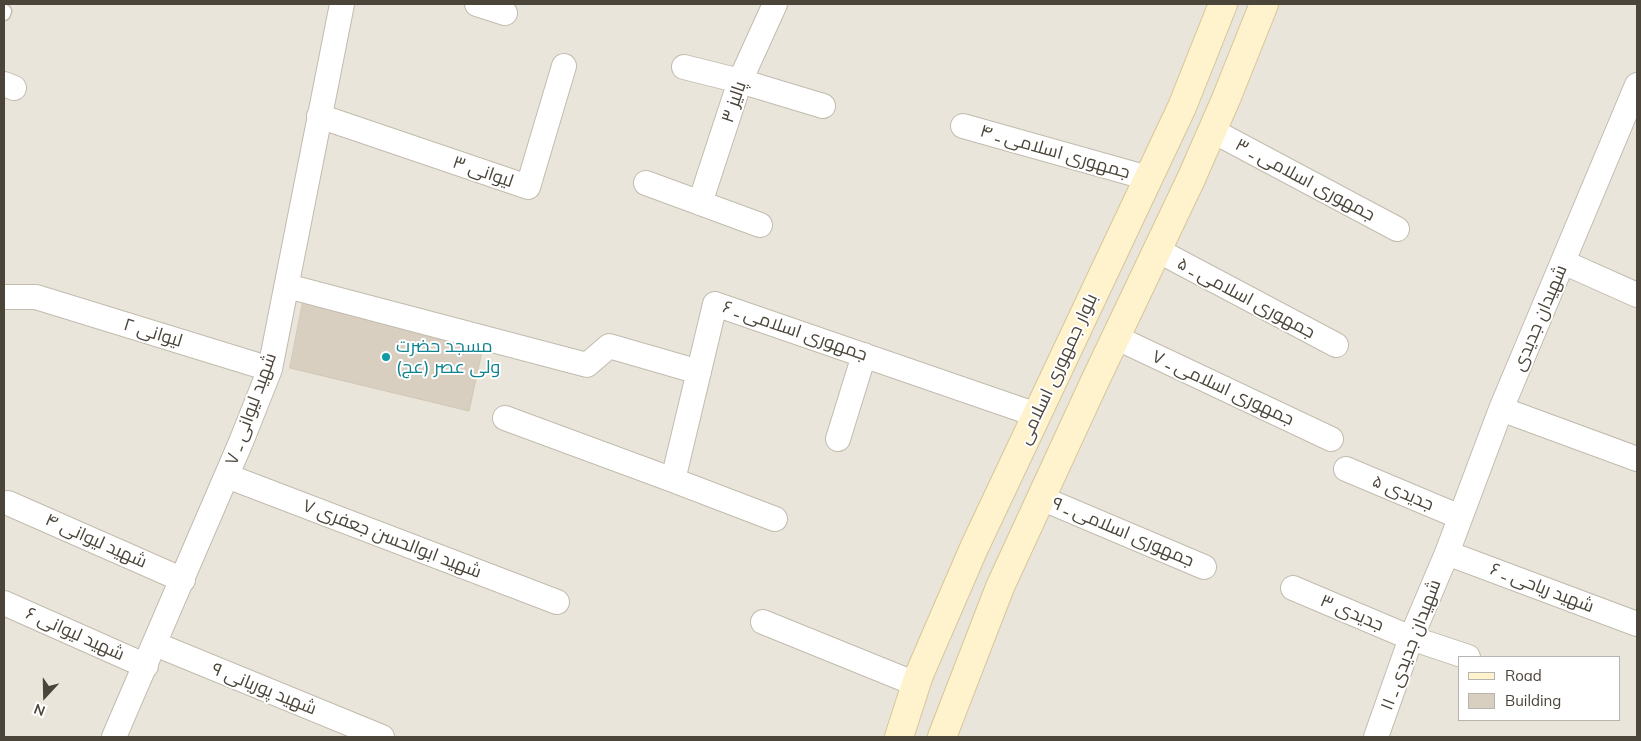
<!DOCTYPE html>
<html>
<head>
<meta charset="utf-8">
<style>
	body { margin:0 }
	#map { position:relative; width:1641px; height:741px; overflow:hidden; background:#f6f3ec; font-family:Mulish,sans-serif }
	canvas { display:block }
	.frame { position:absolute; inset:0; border:5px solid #4b4439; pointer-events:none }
	.legend { position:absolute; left:1458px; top:656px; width:162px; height:65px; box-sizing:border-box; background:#fff; border:1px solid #b7b4b0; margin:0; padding:6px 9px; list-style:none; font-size:15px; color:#4b4439 }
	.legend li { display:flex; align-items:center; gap:10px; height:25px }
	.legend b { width:25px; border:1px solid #b7b4b0 }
	.north { position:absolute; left:20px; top:671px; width:50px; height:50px; -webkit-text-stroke:4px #fff; paint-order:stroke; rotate:201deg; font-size:14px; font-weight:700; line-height:20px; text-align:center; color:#4b4439 }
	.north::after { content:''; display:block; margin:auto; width:18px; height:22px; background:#4b4439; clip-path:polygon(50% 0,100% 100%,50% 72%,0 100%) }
</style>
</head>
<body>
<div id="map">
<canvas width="1641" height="741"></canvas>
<div class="frame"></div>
<ul class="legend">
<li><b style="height:6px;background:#fff3cd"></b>Road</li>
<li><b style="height:14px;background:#d8cfc1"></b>Building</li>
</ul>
<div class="north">N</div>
</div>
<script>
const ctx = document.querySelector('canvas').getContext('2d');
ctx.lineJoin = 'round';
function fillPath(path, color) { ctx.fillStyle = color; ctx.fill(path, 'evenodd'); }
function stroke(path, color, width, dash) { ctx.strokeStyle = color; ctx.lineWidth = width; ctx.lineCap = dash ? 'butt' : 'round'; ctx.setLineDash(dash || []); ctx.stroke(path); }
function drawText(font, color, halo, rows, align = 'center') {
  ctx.font = font + ' Mulish,Cairo,sans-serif'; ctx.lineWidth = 4; ctx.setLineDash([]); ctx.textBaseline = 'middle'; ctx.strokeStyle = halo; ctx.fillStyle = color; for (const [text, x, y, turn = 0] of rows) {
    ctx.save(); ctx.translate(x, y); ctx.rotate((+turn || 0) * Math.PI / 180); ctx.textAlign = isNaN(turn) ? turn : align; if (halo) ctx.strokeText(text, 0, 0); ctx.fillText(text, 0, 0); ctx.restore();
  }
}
const residential = new Path2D(`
	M 4,4 L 1637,4 L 1637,737 L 4,737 ZM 1460,657 L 1620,657 L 1620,720 L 1460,720 Z`);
const building = new Path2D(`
	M 303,302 L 483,347 L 469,411 L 290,368 Z`);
const service = new Path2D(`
	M 4,14 L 5,11`);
const minor = new Path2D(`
	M 477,4 L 505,13
	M 684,67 L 740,81 L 823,106
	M 4,84 L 14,88
	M 319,116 L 528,187 L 564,66
	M 963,126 L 1148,178
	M 1213,131 L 1397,229
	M 646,183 L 760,225
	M 700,203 L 740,81 L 775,4
	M 1157,250 L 1336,345
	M 1563,262 L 1637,295
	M 287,286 L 587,365 L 609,346 L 699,372
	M 4,297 L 36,297 L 270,369
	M 1115,337 L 1331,439
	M 1501,409 L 1637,459
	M 505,418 L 673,480
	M 838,439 L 864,355
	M 1346,469 L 1460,517
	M 227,476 L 557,602
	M 1041,498 L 1204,567
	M 8,503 L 183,580
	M 775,519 L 673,480 L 715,304 L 1037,415
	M 1447,553 L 1637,624
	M 1293,588 L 1411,638 L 1468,657
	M 4,603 L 146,666
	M 763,622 L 916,684
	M 155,644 L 382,737
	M 114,737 L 241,442 L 270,369 L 342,4
	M 1376,737 L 1411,638 L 1447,553 L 1501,409 L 1637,85`);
const secondary = new Path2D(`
	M 899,737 L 919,675 L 974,548 L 1182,107 L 1223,4
	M 942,737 L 1000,587 L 1094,383 L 1191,179 L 1226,99 L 1264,4`);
const markers = [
	[386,357,5,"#0f9aa8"]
];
const streetNames = [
	["پالیز ۳",734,102,-71],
	["جمهوری اسلامی ـ ۴",1055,152,16],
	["لیوانی ۳",483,172,19],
	["جمهوری اسلامی ـ ۳",1305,180,28],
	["جمهوری اسلامی ـ ۵",1246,298,28],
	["شهیدان جدیدی",1540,318,-67],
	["جمهوری اسلامی ـ ۶",795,331,19],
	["لیوانی ۲",153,333,17],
	["بلوار جمهوری اسلامی",1058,369,-65],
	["جمهوری اسلامی ـ ۷",1223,388,25],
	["شهید لیوانی ـ ۷",251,409,-70],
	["جدیدی ۵",1403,493,23],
	["جمهوری اسلامی ـ ۹",1123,532,23],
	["شهید ابوالحسن جعفری ۷",392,539,21],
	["شهید لیوانی ۴",96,541,24],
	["شهید ریاحی ـ ۶",1542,588,21],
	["جدیدی ۳",1352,613,23],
	["شهید لیوانی ۶",75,634,24],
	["شهیدان جدیدی ـ ۱۱",1411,645,-69],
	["شهید پوریانی ۹",264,689,22]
];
const cultureNames = [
	["مسجد حضرت",396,347],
	["ولی عصر (عج)",396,368]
];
fillPath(residential, '#eae5da');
fillPath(building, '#d8cfc1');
stroke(building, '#d3c7b4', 1);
stroke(service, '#c2bbae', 15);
stroke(minor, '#c2bbae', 26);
stroke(secondary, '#d6c79b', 30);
stroke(service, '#fff', 12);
stroke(minor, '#fff', 24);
stroke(secondary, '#fff3cd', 28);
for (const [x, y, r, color] of markers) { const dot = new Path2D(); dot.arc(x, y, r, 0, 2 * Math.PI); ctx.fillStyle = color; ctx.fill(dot); stroke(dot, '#fff', 2); }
drawText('18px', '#4b4439', '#fff', streetNames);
drawText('18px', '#0d838f', '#fff', cultureNames, 'left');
</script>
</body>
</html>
